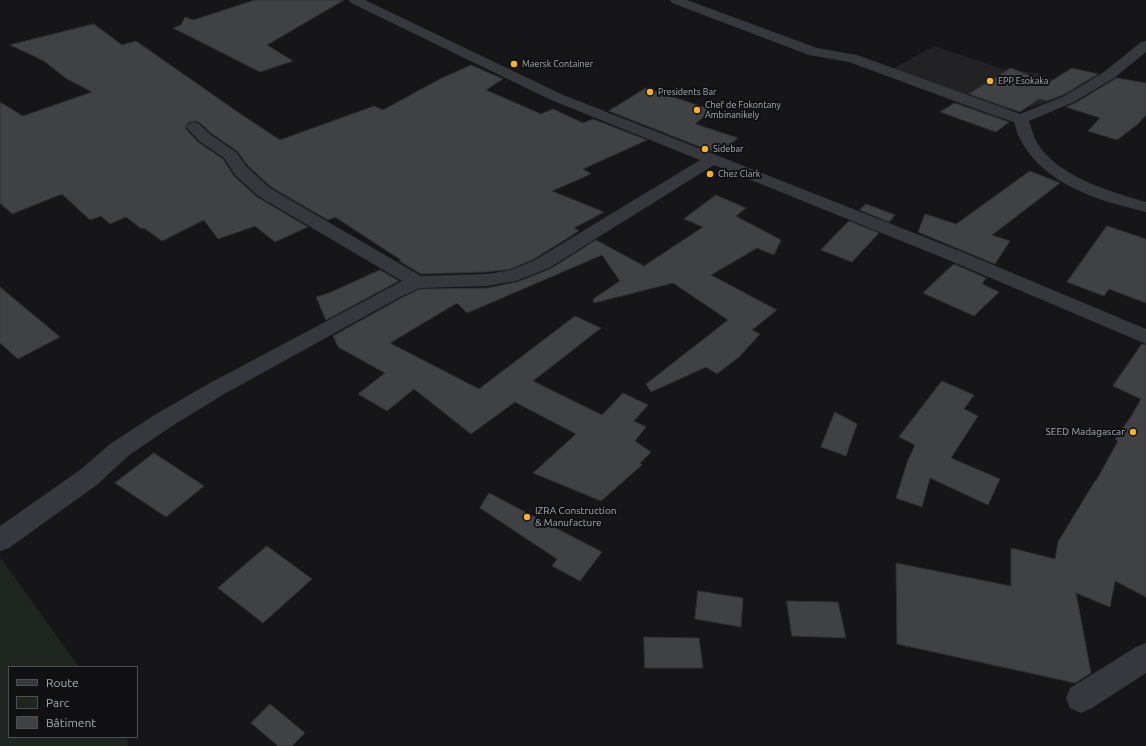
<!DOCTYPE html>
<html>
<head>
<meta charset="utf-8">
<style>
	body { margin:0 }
	#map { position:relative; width:1146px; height:746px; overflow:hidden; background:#161618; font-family:Ubuntu,sans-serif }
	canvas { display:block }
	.legend { position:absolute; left:8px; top:666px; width:130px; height:72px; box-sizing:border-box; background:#111113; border:1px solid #4d4f55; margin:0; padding:5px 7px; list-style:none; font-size:12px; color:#a8adb8 }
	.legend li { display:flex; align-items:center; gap:8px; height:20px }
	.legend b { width:20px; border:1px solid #4d4f55 }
</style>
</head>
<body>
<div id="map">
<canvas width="1146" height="746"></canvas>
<ul class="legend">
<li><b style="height:5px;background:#37383d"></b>Route</li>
<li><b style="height:11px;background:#1e261f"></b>Parc</li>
<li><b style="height:11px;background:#404145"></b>Bâtiment</li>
</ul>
</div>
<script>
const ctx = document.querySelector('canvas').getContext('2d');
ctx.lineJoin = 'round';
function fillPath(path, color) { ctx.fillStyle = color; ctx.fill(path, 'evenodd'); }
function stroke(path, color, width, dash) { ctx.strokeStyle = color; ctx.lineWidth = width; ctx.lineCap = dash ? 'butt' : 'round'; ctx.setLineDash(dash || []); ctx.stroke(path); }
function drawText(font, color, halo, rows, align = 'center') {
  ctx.font = font + ' Ubuntu,sans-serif'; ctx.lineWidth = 4; ctx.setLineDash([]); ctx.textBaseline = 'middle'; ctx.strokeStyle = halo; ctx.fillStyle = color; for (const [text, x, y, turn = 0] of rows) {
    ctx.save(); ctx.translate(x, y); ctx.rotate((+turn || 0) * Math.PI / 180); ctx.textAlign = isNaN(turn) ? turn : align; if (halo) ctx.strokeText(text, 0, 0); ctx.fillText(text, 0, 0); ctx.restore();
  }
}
const built = new Path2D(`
	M 934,46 L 1004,69 L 1037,73 L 1077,89 L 1035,106 L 1014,110 L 1004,109 L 892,69 Z`);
const green = new Path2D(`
	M 0,557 L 79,667 L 9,667 L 9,737 L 127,737 L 128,746 L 0,746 Z`);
const building = new Path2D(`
	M 255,0 L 344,0 L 267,45 L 293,61 L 260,72 L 173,28 L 181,25 L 185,17 L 193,20 Z
	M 94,24 L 122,45 L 136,41 L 242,115 L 280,140 L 374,106 L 383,110 L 440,79 L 471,65 L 503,79 L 486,90 L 541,114 L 553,109 L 583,123 L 593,119 L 647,140 L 583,169 L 591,174 L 552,191 L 604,212 L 574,228 L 579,231 L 534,259 L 511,269 L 487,272 L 421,274 L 399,261 L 401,260 L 335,217 L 328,220 L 271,187 L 248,166 L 237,151 L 212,134 L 200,123 L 195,121 L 188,123 L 185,128 L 198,142 L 223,159 L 234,176 L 257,197 L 308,227 L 275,242 L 255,226 L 218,239 L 204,220 L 162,241 L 144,228 L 142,229 L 126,217 L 110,224 L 101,216 L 90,220 L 62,194 L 12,214 L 0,203 L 0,102 L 23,116 L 92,92 L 67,79 L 44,61 L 10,45 Z
	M 1011,68 L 1048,83 L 1072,68 L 1098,74 L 1063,95 L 1047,101 L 1039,99 L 1020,112 L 969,94 Z
	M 1117,78 L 1146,83 L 1146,115 L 1138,124 L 1117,140 L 1088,131 L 1100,118 L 1066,107 L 1075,103 Z
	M 646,88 L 712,110 L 695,124 L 738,138 L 718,154 L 609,111 Z
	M 955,103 L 986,114 L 1009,122 L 996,132 L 940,112 Z
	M 1030,171 L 1060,183 L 992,235 L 1010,241 L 995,264 L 918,232 L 925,214 L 956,224 Z
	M 716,195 L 746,208 L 736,216 L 781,240 L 774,255 L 757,248 L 711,275 L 777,310 L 752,330 L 760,334 L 739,357 L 717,374 L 706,367 L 651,392 L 646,384 L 728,320 L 673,283 L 594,303 L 593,299 L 620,281 L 602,255 L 467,313 L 457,303 L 390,343 L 479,389 L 575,316 L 601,328 L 533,381 L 602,415 L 623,393 L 648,405 L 634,421 L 646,427 L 635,441 L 651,452 L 640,463 L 642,465 L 601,501 L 533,473 L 576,434 L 515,402 L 471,434 L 414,389 L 387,411 L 358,394 L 385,373 L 338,347 L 333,336 L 401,298 L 420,289 L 487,288 L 517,282 L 550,269 L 596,240 L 644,266 L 703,227 L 684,219 Z
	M 866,204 L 895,215 L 889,222 L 860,210 Z
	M 849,221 L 879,233 L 852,262 L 821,250 Z
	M 1107,226 L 1146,239 L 1146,303 L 1109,289 L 1104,296 L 1067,282 Z
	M 954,264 L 986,278 L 982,284 L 999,292 L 974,316 L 923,293 Z
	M 380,270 L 399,281 L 326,320 L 316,297 L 329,293 Z
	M 0,287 L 60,337 L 18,359 L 0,343 Z
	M 1142,344 L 1146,345 L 1146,597 L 1115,581 L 1110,607 L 1076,593 L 1091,673 L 1075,683 L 897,644 L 896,563 L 1011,586 L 1011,548 L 1055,559 L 1058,542 L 1095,481 L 1096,481 L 1118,441 L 1115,439 L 1132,415 L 1141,399 L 1113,386 Z
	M 942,381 L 974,395 L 964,409 L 978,416 L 951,458 L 1000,479 L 988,505 L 930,478 L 922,507 L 896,498 L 908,460 L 915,445 L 899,437 Z
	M 835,412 L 857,424 L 846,456 L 821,447 Z
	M 154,453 L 204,486 L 166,517 L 115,483 Z
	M 489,493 L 602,552 L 580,581 L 552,566 L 557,559 L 480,508 Z
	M 267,546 L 312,579 L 263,623 L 218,588 Z
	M 698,591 L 743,598 L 741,627 L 695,619 Z
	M 787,601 L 838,602 L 846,638 L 792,636 Z
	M 644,637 L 699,638 L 703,668 L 645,668 Z
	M 270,704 L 305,733 L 292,746 L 278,746 L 251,723 Z`);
const minor = new Path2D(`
	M 349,0 L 365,0 L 561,94 L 960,251 L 1146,329 L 1146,344 L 946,259 L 714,165 L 549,268 L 516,281 L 487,286 L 420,288 L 400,297 L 226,393 L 172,426 L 128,456 L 98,484 L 9,548 L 0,551 L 0,526 L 80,470 L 110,444 L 156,414 L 210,383 L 402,281 L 258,196 L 235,175 L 224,158 L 199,141 L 186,127 L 189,124 L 194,122 L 199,124 L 211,135 L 236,152 L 247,167 L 270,188 L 421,276 L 487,274 L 511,270 L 535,260 L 700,160 L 551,100 L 351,3 Z
	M 670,0 L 687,0 L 817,48 L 857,55 L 1020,114 L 1064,96 L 1104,72 L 1141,42 L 1146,41 L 1146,52 L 1114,78 L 1074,102 L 1029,121 C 1031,127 1033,133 1035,139 C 1054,176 1109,191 1146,202 L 1146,212 C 1099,201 1044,185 1020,139 C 1017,134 1016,127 1014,122 L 987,113 L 849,62 L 809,55 L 672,3 Z
	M 1146,643 L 1146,673 L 1092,708 L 1081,713 L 1070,708 L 1066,698 L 1070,688 L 1136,647 Z`);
const markers = [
	[514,64,4,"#f2b134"],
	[990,81,4,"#f2b134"],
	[650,92,4,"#f2b134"],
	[697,110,4,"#f2b134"],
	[705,149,4,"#f2b134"],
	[710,174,4,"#f2b134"],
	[1133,432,4,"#f2b134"],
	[527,517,4,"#f2b134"]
];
const farPoinames = [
	["Maersk Container",522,64],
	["EPP Esokaka",998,81],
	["Presidents Bar",658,92],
	["Chef de Fokontany",705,105],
	["Ambinanikely",705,115],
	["Sidebar",713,149],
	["Chez Clark",718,174]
];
const poiNames = [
	["SEED Madagascar",1125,432],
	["IZRA Construction",535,511,"left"],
	["& Manufacture",535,523,"left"]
];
fillPath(built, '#222225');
fillPath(green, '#1e261f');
fillPath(building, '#404145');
stroke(building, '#303034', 1);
fillPath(minor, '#37383d');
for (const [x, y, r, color] of markers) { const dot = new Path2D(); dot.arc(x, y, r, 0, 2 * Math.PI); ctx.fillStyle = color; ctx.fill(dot); stroke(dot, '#111113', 1.5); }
drawText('9px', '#a8adb8', '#111113', farPoinames, 'left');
drawText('10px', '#a8adb8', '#111113', poiNames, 'right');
</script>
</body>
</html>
